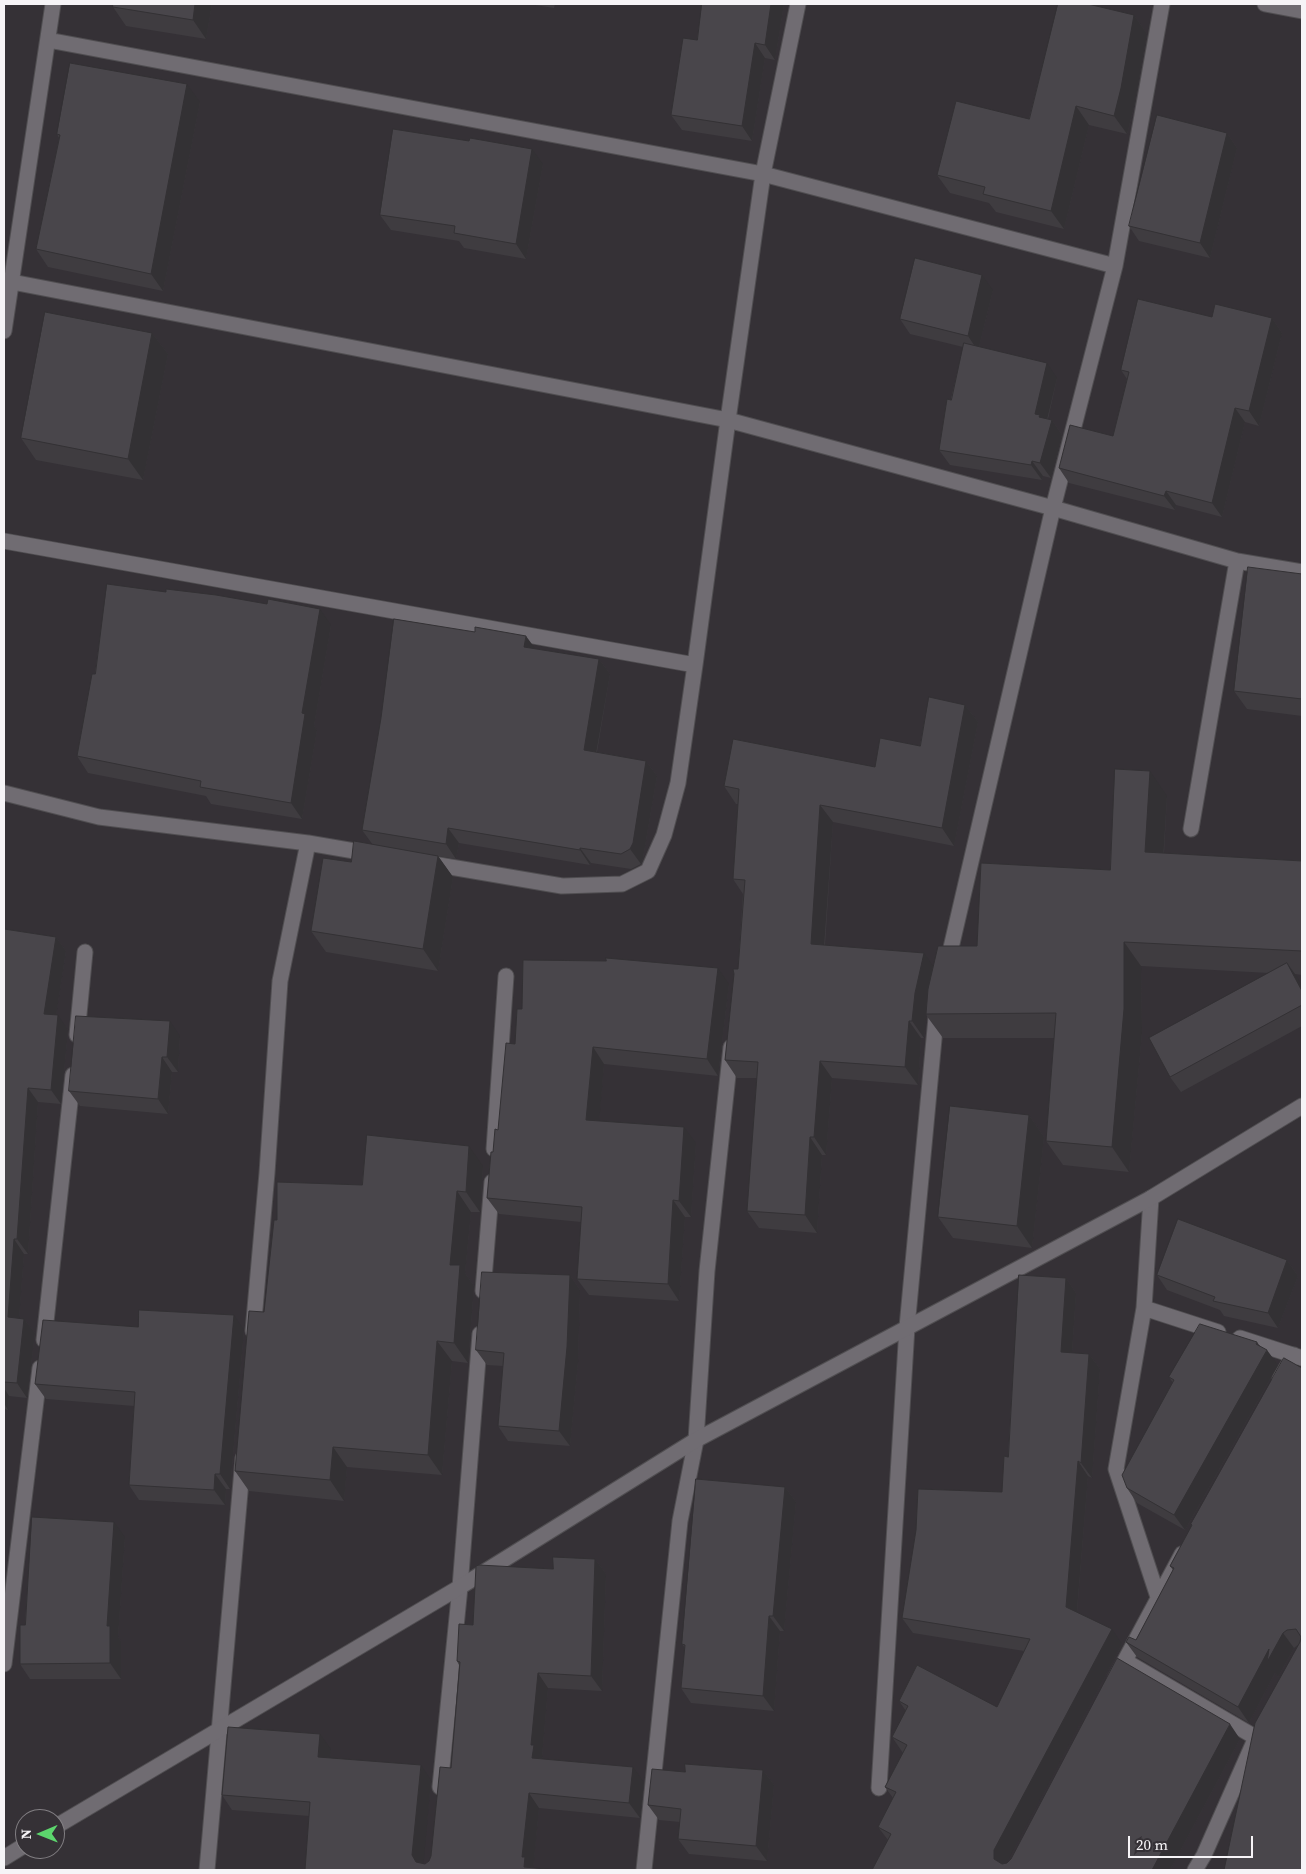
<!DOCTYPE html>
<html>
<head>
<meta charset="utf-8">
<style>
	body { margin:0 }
	#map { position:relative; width:1306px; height:1874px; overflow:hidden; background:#353136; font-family:"Source Serif 4",serif }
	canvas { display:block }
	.frame { position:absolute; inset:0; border:5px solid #f6f4f7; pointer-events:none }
	.north { position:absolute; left:15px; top:1809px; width:50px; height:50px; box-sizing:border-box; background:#353136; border:1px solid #827f83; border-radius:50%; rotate:269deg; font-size:14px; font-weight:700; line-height:20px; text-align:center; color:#f6f4f7 }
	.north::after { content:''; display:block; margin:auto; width:18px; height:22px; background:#5cd56d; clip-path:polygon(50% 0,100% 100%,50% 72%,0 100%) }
	.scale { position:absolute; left:1128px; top:1836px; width:125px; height:22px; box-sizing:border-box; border:2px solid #f6f4f7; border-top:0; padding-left:6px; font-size:15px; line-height:18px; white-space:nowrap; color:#f6f4f7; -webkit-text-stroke:4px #353136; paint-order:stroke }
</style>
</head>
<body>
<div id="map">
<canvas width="1306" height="1874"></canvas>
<div class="frame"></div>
<div class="north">N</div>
<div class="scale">20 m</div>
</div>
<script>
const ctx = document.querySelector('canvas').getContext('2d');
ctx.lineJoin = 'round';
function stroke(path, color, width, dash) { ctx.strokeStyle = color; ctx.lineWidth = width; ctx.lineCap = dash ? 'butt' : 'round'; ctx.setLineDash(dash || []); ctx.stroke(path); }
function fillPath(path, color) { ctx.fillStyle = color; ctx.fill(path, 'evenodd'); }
const minor = new Path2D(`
	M 1265,4 L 1302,11
	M 48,40 L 763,174 L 1115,266
	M 12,282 L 728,420 L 1053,508 L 1237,561 L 1302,572
	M 4,331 L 53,4
	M 4,541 L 695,665 L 728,420 L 763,174 L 798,4
	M 4,793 L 99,817 L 308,843 L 372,854
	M 1191,829 L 1237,561
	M 427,863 L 562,886 L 622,884 L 648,871 L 664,835 L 678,783 L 695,665
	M 947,965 L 1053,508 L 1115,266 L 1162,4
	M 77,1035 L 85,952
	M 494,1149 L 506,976
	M 1151,1198 L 1144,1308 L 1116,1469 L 1158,1597
	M 483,1291 L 492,1182
	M 1144,1308 L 1218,1332
	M 253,1331 L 267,1173 L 280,981 L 308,843
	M 1240,1338 L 1302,1358
	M 44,1340 L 73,1075
	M 1280,1379 L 1294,1355
	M 1125,1661 L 1255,1737
	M 4,1664 L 40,1368
	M 1115,1679 L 1182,1554
	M 440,1787 L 460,1587 L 480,1334
	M 879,1788 L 907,1327 L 937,1007
	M 207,1870 L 243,1458
	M 644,1870 L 680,1521 L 696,1440 L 707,1271 L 731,1047
	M 1195,1870 L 1204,1855 L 1257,1735`);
const tertiary = new Path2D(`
	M 55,1827 L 460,1587 L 696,1440 L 1151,1198 L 1302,1106
	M 4,1858 L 25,1845`);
const wall = new Path2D(`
	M 212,4 L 206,39 L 126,26 L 113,7 Z
	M 529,4 L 555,4 L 554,8 Z
	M 784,4 L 775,60 L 765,58 L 752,141 L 682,130 L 671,115 L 697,40 Z
	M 1134,15 L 1147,34 L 1134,107 L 1127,134 L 1089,125 L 1064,229 L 996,212 L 989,203 L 950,193 L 937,175 L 1029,119 Z
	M 200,102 L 163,291 L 48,267 L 36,249 L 59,138 L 57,134 Z
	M 1227,133 L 1237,148 L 1210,258 L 1139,241 L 1129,226 Z
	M 543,164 L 526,259 L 464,248 L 459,241 L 391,230 L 380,215 Z
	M 993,290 L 979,347 L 1057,378 L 1048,419 L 1052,420 L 1062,435 L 1051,478 L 1043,476 L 1042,480 L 950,465 L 939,450 L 963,347 L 910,334 L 900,319 Z
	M 1212,317 L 1272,318 L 1282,333 L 1259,426 L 1245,422 L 1222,517 L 1176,505 L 1175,510 L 1069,483 L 1059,468 L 1113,436 L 1127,379 L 1121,370 Z
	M 152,333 L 168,354 L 143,480 L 36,460 L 21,438 Z
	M 1302,574 L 1302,716 L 1247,709 L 1234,691 Z
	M 331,625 L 314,726 L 317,730 L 302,819 L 211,804 L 206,796 L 88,773 L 77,756 L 95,674 Z
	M 535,649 L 599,659 L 610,674 L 597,752 L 646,761 L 657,776 L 643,858 L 641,864 L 631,869 L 591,863 L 590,865 L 459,843 L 456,859 L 438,856 L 453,877 L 438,971 L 326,952 L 311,931 L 351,862 L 373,845 L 362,830 Z
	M 965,705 L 978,722 L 954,846 L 833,822 L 825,945 L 933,966 L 977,946 L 1110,870 L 1167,796 L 1164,853 L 1302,861 L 1302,975 L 1295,974 L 1302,987 L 1302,1026 L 1181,1092 L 1170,1077 L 1269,973 L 1141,966 L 1142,1033 L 1129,1172 L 1063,1165 L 1046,1141 L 1054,1038 L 943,1038 L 926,1015 L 924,1038 L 921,1038 L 918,1085 L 832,1078 L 826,1155 L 822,1155 L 817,1233 L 759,1228 L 747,1211 L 757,1078 L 737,1078 L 725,1060 L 738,969 L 743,894 L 733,879 L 738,804 L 736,804 L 724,786 L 875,767 L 920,746 Z
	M 4,929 L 56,937 L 66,951 L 56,1015 L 68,1030 L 61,1104 L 38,1102 L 28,1254 L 24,1254 L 19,1318 L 24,1319 L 35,1333 L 27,1398 L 9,1396 L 8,1410 L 4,1409 Z
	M 729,984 L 718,1076 L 604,1064 L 599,1121 L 696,1143 L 691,1217 L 685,1217 L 679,1301 L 589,1295 L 577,1279 L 581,1222 L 499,1214 L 487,1198 L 493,1152 L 498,1130 L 522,1009 Z
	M 180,1036 L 178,1072 L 172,1072 L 168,1114 L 80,1106 L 69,1091 Z
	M 1029,1115 L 1044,1137 L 1032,1248 L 953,1238 L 938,1217 Z
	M 483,1166 L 480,1212 L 471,1212 L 465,1273 L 474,1286 L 468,1363 L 452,1361 L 442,1475 L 347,1467 L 344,1501 L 249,1491 L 235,1471 L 264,1312 L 277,1220 L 362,1185 Z
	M 1287,1260 L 1298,1276 L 1278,1328 L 1224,1316 L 1220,1310 L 1167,1290 L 1157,1275 Z
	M 570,1275 L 580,1290 L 578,1362 L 570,1446 L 508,1441 L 498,1426 L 503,1366 L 487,1365 L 476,1350 Z
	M 1066,1278 L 1076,1293 L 1072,1353 L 1089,1354 L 1100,1369 L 1092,1478 L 1088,1476 L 1077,1612 L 1122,1644 L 1006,1863 L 1240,1739 L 1170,1870 L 872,1870 L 888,1840 L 878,1827 L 893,1798 L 885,1787 L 903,1753 L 892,1737 L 906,1711 L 899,1701 L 997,1707 L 1024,1651 L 913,1633 L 902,1618 L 1002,1492 L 1008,1457 Z
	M 138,1327 L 244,1330 L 230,1489 L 226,1489 L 225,1505 L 139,1500 L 129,1485 L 134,1406 L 46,1399 L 35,1384 Z
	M 1259,1345 L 1278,1365 L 1185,1530 L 1137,1503 L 1127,1488 L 1173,1383 L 1169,1377 Z
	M 1302,1368 L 1302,1870 L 1298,1645 L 1294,1648 L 1278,1677 L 1275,1673 L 1249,1723 L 1137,1657 L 1126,1642 L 1136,1640 L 1173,1570 L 1170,1566 L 1192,1526 L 1191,1524 Z
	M 785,1487 L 796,1502 L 784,1631 L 780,1631 L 774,1711 L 691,1703 L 681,1688 L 685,1648 L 682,1644 Z
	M 125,1537 L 118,1637 L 121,1641 L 121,1679 L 30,1679 L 20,1664 L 25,1625 Z
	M 595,1559 L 606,1574 L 602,1691 L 548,1688 L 542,1757 L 543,1759 L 644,1782 L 640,1818 L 539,1808 L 533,1868 L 305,1870 L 309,1816 L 232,1810 L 222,1795 L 331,1749 L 330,1758 L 431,1780 L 423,1863 L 425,1864 L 429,1861 L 431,1856 L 451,1768 L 459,1665 L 457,1661 L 473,1625 L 553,1569 Z
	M 763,1770 L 774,1785 L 767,1861 L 689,1854 L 678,1839 L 680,1822 L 659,1820 L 648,1805 Z`);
const shadedWall = new Path2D(`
	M 195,4 L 212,4 L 206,39 L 193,20 Z
	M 771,4 L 784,4 L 775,60 L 765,45 Z
	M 1134,15 L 1147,34 L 1134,107 L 1127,134 L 1114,116 Z
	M 755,43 L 765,58 L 752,141 L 742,126 Z
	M 187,84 L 200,102 L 163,291 L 151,274 Z
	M 1076,106 L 1089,125 L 1064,229 L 1051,211 Z
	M 1227,133 L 1237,148 L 1210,258 L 1200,243 Z
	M 532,149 L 543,164 L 526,259 L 516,244 Z
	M 982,275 L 993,290 L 978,351 L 968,336 Z
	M 1272,318 L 1282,333 L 1259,426 L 1249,411 Z
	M 152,333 L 168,354 L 143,480 L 128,459 Z
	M 1047,363 L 1057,378 L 1046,424 L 1052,420 L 1062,435 L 1051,478 L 1040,463 L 1035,414 Z
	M 1235,408 L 1245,422 L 1222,517 L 1212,503 Z
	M 1032,461 L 1043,476 L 1042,480 L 1031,465 Z
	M 1166,491 L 1176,505 L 1175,510 L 1164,496 Z
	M 320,609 L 331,625 L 314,726 L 317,730 L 302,819 L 291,803 L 302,713 Z
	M 526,636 L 537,651 L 524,647 Z
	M 599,659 L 610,674 L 594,765 L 584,750 Z
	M 965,705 L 978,722 L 954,846 L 942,828 Z
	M 646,761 L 657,776 L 643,858 L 641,864 L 630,849 Z
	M 1150,771 L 1167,796 L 1162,877 L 1145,852 Z
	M 820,805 L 833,822 L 823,961 L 811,944 Z
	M 448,828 L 459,843 L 456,859 L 446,844 Z
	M 580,848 L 591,863 L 590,865 L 580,850 Z
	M 438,856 L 453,877 L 438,971 L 423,949 Z
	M 56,937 L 66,951 L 54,1029 L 44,1014 Z
	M 1124,942 L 1141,966 L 1142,1033 L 1129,1172 L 1112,1147 Z
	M 924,953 L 936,970 L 927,1010 L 924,1038 L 912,1021 L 915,993 Z
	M 1287,963 L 1298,978 L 1302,987 L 1302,991 Z
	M 718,968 L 729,984 L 718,1076 L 707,1059 Z
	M 58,1015 L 68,1030 L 61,1104 L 51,1090 Z
	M 170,1021 L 180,1036 L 178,1072 L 167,1057 Z
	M 909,1021 L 921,1038 L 918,1085 L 905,1067 Z
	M 593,1047 L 604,1064 L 598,1136 L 586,1120 Z
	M 162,1057 L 172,1072 L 168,1114 L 158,1099 Z
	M 820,1061 L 832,1078 L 826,1155 L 814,1137 Z
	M 28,1088 L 38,1102 L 28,1254 L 17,1239 Z
	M 1029,1115 L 1044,1137 L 1032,1248 L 1017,1226 Z
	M 684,1127 L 696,1143 L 691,1217 L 679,1201 Z
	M 810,1137 L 822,1155 L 817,1233 L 805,1215 Z
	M 469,1146 L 483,1166 L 480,1212 L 466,1192 Z
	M 457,1191 L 471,1212 L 465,1273 L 474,1286 L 468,1363 L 454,1343 L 450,1265 Z
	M 673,1200 L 685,1217 L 679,1301 L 668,1284 Z
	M 14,1239 L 24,1254 L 18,1332 L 8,1317 Z
	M 1287,1260 L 1298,1276 L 1278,1328 L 1268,1313 Z
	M 570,1275 L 580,1290 L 578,1362 L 570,1446 L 559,1431 Z
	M 1066,1278 L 1076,1293 L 1071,1367 L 1061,1352 Z
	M 234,1315 L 244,1330 L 230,1489 L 220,1474 Z
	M 24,1319 L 35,1333 L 27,1398 L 17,1383 Z
	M 437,1341 L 452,1361 L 442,1475 L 428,1455 Z
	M 1257,1342 L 1265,1354 L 1267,1350 L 1278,1365 L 1185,1530 L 1174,1515 Z
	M 1089,1354 L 1100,1369 L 1092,1478 L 1081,1463 Z
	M 4,1388 L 9,1396 L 8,1410 L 4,1403 Z
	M 333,1447 L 347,1467 L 344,1501 L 330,1480 Z
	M 1078,1461 L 1088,1476 L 1076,1622 L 1066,1607 Z
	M 215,1474 L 226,1489 L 225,1505 L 214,1490 Z
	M 785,1487 L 796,1502 L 784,1631 L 773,1616 Z
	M 114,1522 L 125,1537 L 118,1637 L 121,1641 L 121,1679 L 110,1663 L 107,1626 Z
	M 595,1559 L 606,1574 L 602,1691 L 591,1676 Z
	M 769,1616 L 780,1631 L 774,1711 L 763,1696 Z
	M 1112,1629 L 1122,1644 L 1005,1866 L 994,1859 L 994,1850 Z
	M 1283,1633 L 1294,1648 L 1278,1677 L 1275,1673 L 1249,1723 L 1238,1707 L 1269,1649 Z
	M 538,1673 L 548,1688 L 542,1757 L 544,1760 L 532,1758 L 531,1745 Z
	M 1230,1724 L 1240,1739 L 1170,1870 L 1152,1870 Z
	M 320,1734 L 331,1749 L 329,1772 L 318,1757 Z
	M 421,1765 L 431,1780 L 423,1870 L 416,1862 L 412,1855 Z
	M 633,1767 L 644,1782 L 640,1818 L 629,1803 Z
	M 763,1770 L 774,1785 L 767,1861 L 756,1846 Z
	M 529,1793 L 539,1808 L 533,1870 L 524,1867 L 522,1857 Z`);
const building = new Path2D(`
	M 113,4 L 195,4 L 193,20 L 113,7 Z
	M 702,4 L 771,4 L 765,45 L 755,43 L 742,126 L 671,115 L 683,38 L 697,40 Z
	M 1058,4 L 1088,4 L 1134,15 L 1121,88 L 1114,116 L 1076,106 L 1051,211 L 983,194 L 985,187 L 937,175 L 956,101 L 1029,119 Z
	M 70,63 L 187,84 L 151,274 L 36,249 L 60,135 L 57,134 Z
	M 1157,115 L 1227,133 L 1200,243 L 1129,226 Z
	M 393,129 L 469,141 L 470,138 L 532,149 L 516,244 L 454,233 L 455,226 L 380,215 Z
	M 915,258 L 982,275 L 968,336 L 900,319 Z
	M 1138,299 L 1212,317 L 1215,304 L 1272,318 L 1249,411 L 1235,408 L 1212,503 L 1166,491 L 1164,496 L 1059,468 L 1070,425 L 1113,436 L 1129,372 L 1121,370 Z
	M 45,312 L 152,333 L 128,459 L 21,438 Z
	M 964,343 L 1047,363 L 1035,414 L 1040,415 L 1039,417 L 1052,420 L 1040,463 L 1032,461 L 1031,465 L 939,450 L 947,399 L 951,400 Z
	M 1248,567 L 1302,574 L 1302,699 L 1234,691 Z
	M 107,584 L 166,592 L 166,589 L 216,595 L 267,604 L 268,599 L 320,609 L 302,713 L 305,714 L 291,803 L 200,787 L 201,781 L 77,756 L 92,674 L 95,674 Z
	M 394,619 L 475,632 L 475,627 L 526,636 L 524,647 L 599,659 L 584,750 L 646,761 L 633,843 L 630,849 L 621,854 L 580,848 L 580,850 L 448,828 L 446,844 L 362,830 L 381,718 Z
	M 929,697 L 965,705 L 942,828 L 820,805 L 811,944 L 924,953 L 915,993 L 912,1021 L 909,1021 L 905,1067 L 820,1061 L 814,1137 L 810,1137 L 805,1215 L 747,1211 L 758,1062 L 725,1060 L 734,974 L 733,969 L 738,969 L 745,880 L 733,879 L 739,789 L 724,786 L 733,739 L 875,767 L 880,738 L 920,746 Z
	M 1115,769 L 1150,771 L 1145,852 L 1302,861 L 1302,951 L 1124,942 L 1124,1009 L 1112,1147 L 1046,1141 L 1056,1013 L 926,1014 L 928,989 L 938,946 L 977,946 L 981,863 L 1110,870 Z
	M 354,841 L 438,856 L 423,949 L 311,931 L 323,858 L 351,862 Z
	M 4,929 L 56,937 L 44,1014 L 58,1015 L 51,1090 L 28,1088 L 17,1239 L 14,1239 L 8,1317 L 24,1319 L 17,1383 L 4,1382 Z
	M 606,958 L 718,968 L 707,1059 L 593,1047 L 586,1120 L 684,1127 L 679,1201 L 673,1200 L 668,1284 L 577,1279 L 582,1207 L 487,1198 L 491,1152 L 493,1152 L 495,1129 L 498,1130 L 506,1043 L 515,1044 L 517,1009 L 522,1009 L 523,960 L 606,961 Z
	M 1287,963 L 1302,991 L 1302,1005 L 1170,1077 L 1149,1038 Z
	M 76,1016 L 170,1021 L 167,1057 L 162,1057 L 158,1099 L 69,1091 Z
	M 950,1106 L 1029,1115 L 1017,1226 L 938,1217 Z
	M 367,1135 L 469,1146 L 466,1192 L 457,1191 L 450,1265 L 460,1265 L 454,1343 L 437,1341 L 428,1455 L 333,1447 L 330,1480 L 235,1471 L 249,1311 L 264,1312 L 274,1220 L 277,1220 L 277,1182 L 362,1185 Z
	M 1178,1219 L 1287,1260 L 1268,1313 L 1213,1301 L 1215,1297 L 1157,1275 Z
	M 482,1272 L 570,1275 L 567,1347 L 559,1431 L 498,1426 L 504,1353 L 476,1350 Z
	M 1019,1275 L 1066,1278 L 1061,1352 L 1089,1354 L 1081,1463 L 1078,1461 L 1066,1607 L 1112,1629 L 994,1850 L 994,1859 L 1002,1864 L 1007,1863 L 1011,1859 L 1117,1658 L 1230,1724 L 1152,1870 L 872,1870 L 891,1834 L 878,1827 L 896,1792 L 885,1787 L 907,1745 L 892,1737 L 908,1706 L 899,1701 L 917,1665 L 997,1707 L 1030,1639 L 902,1618 L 916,1530 L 918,1489 L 1002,1492 L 1004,1456 L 1008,1457 Z
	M 139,1310 L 234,1315 L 220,1474 L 215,1474 L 214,1490 L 129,1485 L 135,1392 L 35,1384 L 43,1320 L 138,1327 Z
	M 1200,1324 L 1257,1342 L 1256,1344 L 1267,1350 L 1174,1515 L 1127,1488 L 1122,1475 L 1174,1380 L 1169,1377 Z
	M 1284,1358 L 1302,1368 L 1302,1870 L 1224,1870 L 1255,1723 L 1300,1642 L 1301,1637 L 1296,1629 L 1287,1630 L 1283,1633 L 1267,1662 L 1269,1649 L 1238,1707 L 1126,1642 L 1129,1637 L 1136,1640 L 1174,1568 L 1170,1566 L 1192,1525 L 1191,1524 Z
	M 696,1479 L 785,1487 L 773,1616 L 769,1616 L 763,1696 L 681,1688 L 685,1645 L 682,1644 Z
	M 32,1517 L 114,1522 L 107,1626 L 110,1626 L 110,1663 L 20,1664 L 20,1625 L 25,1625 Z
	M 553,1557 L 595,1559 L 591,1676 L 538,1673 L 531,1745 L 534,1745 L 532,1758 L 633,1767 L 629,1803 L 529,1793 L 522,1857 L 525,1857 L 524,1867 L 557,1870 L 305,1870 L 310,1802 L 222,1795 L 228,1727 L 320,1734 L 318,1757 L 421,1765 L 412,1855 L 416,1862 L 425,1864 L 429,1861 L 431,1856 L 440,1767 L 451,1768 L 460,1662 L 457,1661 L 459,1624 L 473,1625 L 476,1566 L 479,1565 L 553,1569 Z
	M 685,1764 L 763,1770 L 756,1846 L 678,1839 L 681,1809 L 648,1805 L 652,1769 L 685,1772 Z`);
stroke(minor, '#504e51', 17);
stroke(tertiary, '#504e51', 17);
stroke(minor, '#706c72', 15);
stroke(tertiary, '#706c72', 15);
fillPath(wall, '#3f3c40');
fillPath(shadedWall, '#333134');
fillPath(building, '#49464b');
stroke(building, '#333134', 1);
</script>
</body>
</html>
